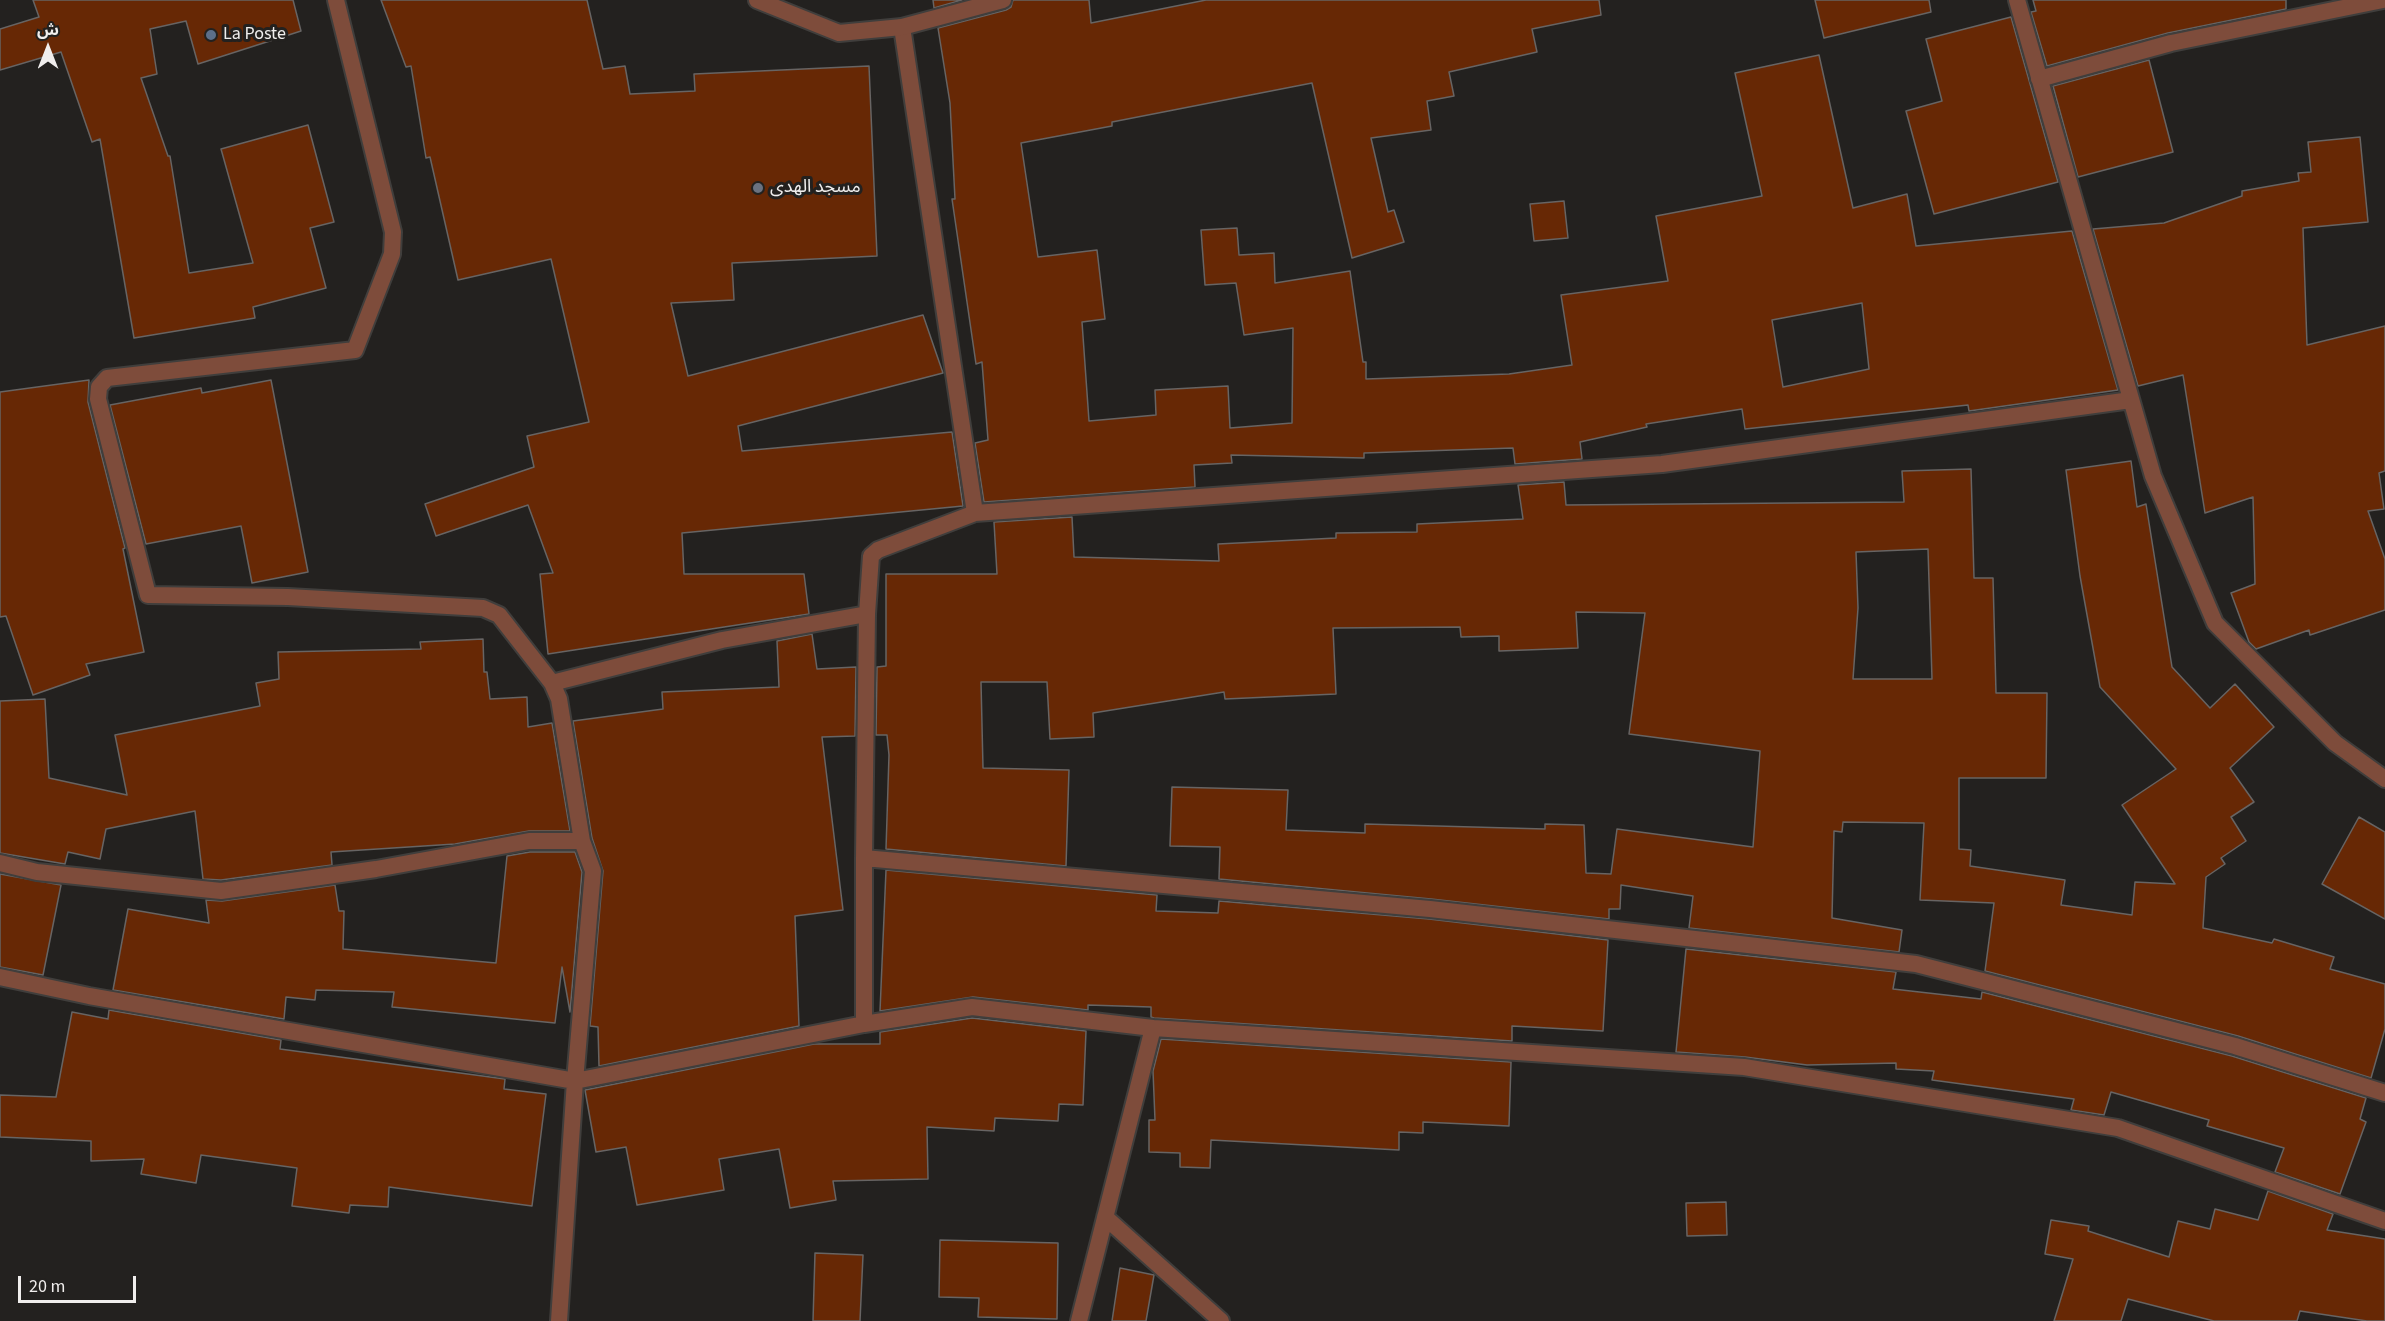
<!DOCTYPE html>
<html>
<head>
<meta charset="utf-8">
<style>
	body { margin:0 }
	#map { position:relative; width:2385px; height:1321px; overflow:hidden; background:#23211f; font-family:"Source Sans 3","Noto Sans Arabic",sans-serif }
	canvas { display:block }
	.north { position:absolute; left:18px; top:18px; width:60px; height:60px; -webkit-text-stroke:4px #23211f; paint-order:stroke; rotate:0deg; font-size:16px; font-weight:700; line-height:24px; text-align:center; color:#f0eeed }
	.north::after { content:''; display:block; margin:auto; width:21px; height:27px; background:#f0eeed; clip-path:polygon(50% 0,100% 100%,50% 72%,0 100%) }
	.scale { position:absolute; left:18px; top:1276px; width:118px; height:27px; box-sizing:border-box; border:3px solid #f0eeed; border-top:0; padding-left:8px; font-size:18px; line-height:21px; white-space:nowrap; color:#f0eeed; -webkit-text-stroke:4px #23211f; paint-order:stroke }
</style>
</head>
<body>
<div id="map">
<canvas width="2385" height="1321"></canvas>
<div class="north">ش</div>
<div class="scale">20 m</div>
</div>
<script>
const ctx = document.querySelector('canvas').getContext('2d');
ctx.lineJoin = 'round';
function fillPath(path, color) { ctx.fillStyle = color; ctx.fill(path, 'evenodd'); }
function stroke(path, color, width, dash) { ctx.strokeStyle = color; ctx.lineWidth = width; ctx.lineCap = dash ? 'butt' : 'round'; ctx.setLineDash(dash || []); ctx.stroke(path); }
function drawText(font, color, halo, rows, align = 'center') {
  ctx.font = font + ' "Source Sans 3","Noto Sans Arabic",sans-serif'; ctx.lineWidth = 6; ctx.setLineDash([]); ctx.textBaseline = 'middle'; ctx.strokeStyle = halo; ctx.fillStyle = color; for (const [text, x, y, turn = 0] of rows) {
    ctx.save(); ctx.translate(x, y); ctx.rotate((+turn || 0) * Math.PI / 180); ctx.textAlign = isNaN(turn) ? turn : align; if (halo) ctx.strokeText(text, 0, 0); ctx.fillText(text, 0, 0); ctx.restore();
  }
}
const building = new Path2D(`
	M 33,0 L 293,0 L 301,31 L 198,64 L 186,21 L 150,29 L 157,74 L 141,78 L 168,156 L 170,156 L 189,273 L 253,263 L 221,149 L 308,125 L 334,222 L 310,228 L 326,288 L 253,307 L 255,318 L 134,338 L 100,139 L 92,142 L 61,52 L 0,70 L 0,29 L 39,17 Z
	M 381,0 L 587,0 L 603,69 L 625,66 L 630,94 L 695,91 L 694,74 L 869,66 L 877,256 L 732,263 L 734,300 L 671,303 L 688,376 L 923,315 L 943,373 L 738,426 L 742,451 L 952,432 L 963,506 L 682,533 L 684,574 L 804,574 L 809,614 L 548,654 L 540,574 L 553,573 L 528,505 L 436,536 L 425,504 L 534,467 L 527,436 L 589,422 L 551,259 L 458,280 L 430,157 L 426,158 L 411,66 L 406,67 Z
	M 933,0 L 962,0 L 934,8 Z
	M 1013,0 L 1089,0 L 1091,23 L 1206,0 L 1599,0 L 1601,15 L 1532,29 L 1537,52 L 1449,72 L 1454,96 L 1427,101 L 1431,130 L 1371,138 L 1388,212 L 1394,210 L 1404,242 L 1352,258 L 1312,83 L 1112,122 L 1112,126 L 1021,143 L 1038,257 L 1097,250 L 1105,319 L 1082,322 L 1089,421 L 1156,415 L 1155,390 L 1228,386 L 1230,428 L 1292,423 L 1293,328 L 1244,335 L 1236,283 L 1205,285 L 1201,230 L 1237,228 L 1239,255 L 1274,253 L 1275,283 L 1350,271 L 1363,362 L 1366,362 L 1366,379 L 1509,374 L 1572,365 L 1561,295 L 1668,281 L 1656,216 L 1762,196 L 1735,73 L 1819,55 L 1853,208 L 1907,194 L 1916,246 L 2072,231 L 2118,390 L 1969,411 L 1968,405 L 1745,429 L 1742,409 L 1646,424 L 1647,427 L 1580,442 L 1582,459 L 1515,464 L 1513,448 L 1364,453 L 1364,458 L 1231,455 L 1232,463 L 1194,465 L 1195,487 L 984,502 L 975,443 L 988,440 L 982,362 L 976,364 L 952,199 L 955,199 L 950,103 L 938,28 L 1006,10 L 1011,7 ZM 1862,303 L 1869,369 L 1783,387 L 1772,320 Z
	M 1815,0 L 1929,0 L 1931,12 L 1824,38 Z
	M 2033,0 L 2286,0 L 2286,9 L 2168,33 L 2047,66 L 2031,12 L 2036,11 Z
	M 2011,17 L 2058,182 L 1934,214 L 1906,111 L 1942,101 L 1926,39 Z
	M 2149,60 L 2173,152 L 2078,177 L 2053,86 Z
	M 2360,137 L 2368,222 L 2303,228 L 2307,345 L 2385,326 L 2385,471 L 2379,473 L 2384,509 L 2368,511 L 2385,559 L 2385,610 L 2310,635 L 2309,630 L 2256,649 L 2249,642 L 2231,593 L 2255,584 L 2253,497 L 2205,513 L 2183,375 L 2138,386 L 2093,229 L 2164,223 L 2242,196 L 2242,191 L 2299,181 L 2298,173 L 2311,172 L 2308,142 Z
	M 1564,201 L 1568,238 L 1534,241 L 1530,204 Z
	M 89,380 L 88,402 L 125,548 L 123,549 L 144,652 L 86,664 L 90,675 L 33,695 L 6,616 L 0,617 L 0,392 Z
	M 271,380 L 308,572 L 252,583 L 241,526 L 146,544 L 110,405 L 201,388 L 202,393 Z
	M 2131,461 L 2137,507 L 2146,504 L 2172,667 L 2210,708 L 2235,684 L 2274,727 L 2230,768 L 2254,802 L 2231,817 L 2246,841 L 2221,858 L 2225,864 L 2206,877 L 2203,928 L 2272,943 L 2274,939 L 2334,957 L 2330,969 L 2385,984 L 2385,1029 L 2371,1078 L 2238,1036 L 1985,971 L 1994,903 L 1920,900 L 1924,823 L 1843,822 L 1842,832 L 1834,831 L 1832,918 L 1902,930 L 1899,952 L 1689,928 L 1693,896 L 1621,885 L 1620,909 L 1609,909 L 1609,919 L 1431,899 L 1219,879 L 1220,847 L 1170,846 L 1172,787 L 1288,790 L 1286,830 L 1365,833 L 1365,824 L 1545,829 L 1545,824 L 1584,825 L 1586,873 L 1611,874 L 1617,829 L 1753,847 L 1760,751 L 1629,734 L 1645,613 L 1576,612 L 1578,648 L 1499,651 L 1499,636 L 1461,637 L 1460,627 L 1333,628 L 1336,694 L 1225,699 L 1224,692 L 1093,713 L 1094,737 L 1050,739 L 1047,682 L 981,682 L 983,768 L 1069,770 L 1066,866 L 886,849 L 889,755 L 887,735 L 876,735 L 877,667 L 886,666 L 886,574 L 997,574 L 994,522 L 1072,517 L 1074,557 L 1219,561 L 1218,544 L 1336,538 L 1336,533 L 1417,532 L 1417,524 L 1523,519 L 1518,485 L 1564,482 L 1566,505 L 1904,502 L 1902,471 L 1971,469 L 1974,578 L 1993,578 L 1996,693 L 2047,693 L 2046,778 L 1959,778 L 1959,849 L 1971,850 L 1970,866 L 2065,880 L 2061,905 L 2132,915 L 2135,882 L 2175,884 L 2122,805 L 2176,769 L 2100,687 L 2080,576 L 2066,470 ZM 1928,549 L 1932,679 L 1853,679 L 1858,608 L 1856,552 Z
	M 812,634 L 817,669 L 856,667 L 855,736 L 822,737 L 843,910 L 795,916 L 799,1026 L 599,1066 L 598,1027 L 590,1026 L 603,871 L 592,838 L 573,721 L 663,709 L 662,692 L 779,687 L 777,641 Z
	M 483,639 L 484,672 L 487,672 L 490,699 L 527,697 L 528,727 L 552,723 L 570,831 L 529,831 L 455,844 L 331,852 L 332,865 L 221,880 L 203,879 L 195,811 L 106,829 L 100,859 L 68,852 L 65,864 L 0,853 L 0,701 L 45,699 L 49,778 L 127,795 L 115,735 L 260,706 L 256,683 L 279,679 L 278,652 L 421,649 L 420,642 Z
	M 2359,817 L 2385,832 L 2385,919 L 2322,884 Z
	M 530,852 L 575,852 L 582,872 L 570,1012 L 562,967 L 555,1023 L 392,1007 L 394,992 L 316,990 L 315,1000 L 286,997 L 284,1019 L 113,990 L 128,909 L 209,923 L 206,900 L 222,901 L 335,885 L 339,911 L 344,911 L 343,949 L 496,963 L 507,856 Z
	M 886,870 L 1157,895 L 1156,911 L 1218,913 L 1219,901 L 1429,919 L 1608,940 L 1603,1031 L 1512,1026 L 1512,1041 L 1154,1018 L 1151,1017 L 1151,1007 L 1088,1005 L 1088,1010 L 973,997 L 880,1011 Z
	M 0,874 L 61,885 L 43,975 L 0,967 Z
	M 1686,949 L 1896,972 L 1893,989 L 1981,999 L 1982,992 L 2232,1056 L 2366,1098 L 2360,1119 L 2366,1122 L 2340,1194 L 2275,1172 L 2284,1148 L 2207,1126 L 2209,1120 L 2111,1092 L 2104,1115 L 2071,1110 L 2074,1099 L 1932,1080 L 1934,1071 L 1896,1069 L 1896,1063 L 1807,1065 L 1745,1057 L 1676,1052 Z
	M 109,1010 L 281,1040 L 280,1049 L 505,1079 L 504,1089 L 546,1094 L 532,1206 L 389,1187 L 388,1207 L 350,1205 L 349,1213 L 292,1206 L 297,1168 L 201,1155 L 196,1183 L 141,1174 L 144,1159 L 91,1161 L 91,1141 L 0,1137 L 0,1095 L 56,1097 L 72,1012 L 108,1019 Z
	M 972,1018 L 1086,1031 L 1083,1105 L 1059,1104 L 1058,1121 L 995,1118 L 994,1131 L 927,1127 L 928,1179 L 833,1181 L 836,1200 L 790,1208 L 779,1149 L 719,1159 L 724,1190 L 637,1205 L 626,1147 L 596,1152 L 585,1090 L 814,1044 L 880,1044 L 880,1032 Z
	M 1161,1039 L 1511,1062 L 1509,1126 L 1423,1122 L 1423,1133 L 1399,1132 L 1399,1150 L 1211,1140 L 1210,1168 L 1180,1167 L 1180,1153 L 1149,1152 L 1149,1120 L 1155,1120 L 1153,1071 Z
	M 2268,1191 L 2333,1214 L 2327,1230 L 2385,1239 L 2385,1321 L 2367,1321 L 2300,1311 L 2297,1321 L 2214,1321 L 2128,1299 L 2121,1321 L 2054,1321 L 2073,1259 L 2045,1254 L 2051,1220 L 2089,1226 L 2088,1231 L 2169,1257 L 2178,1221 L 2210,1229 L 2215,1209 L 2258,1220 Z
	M 1726,1202 L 1727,1235 L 1687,1236 L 1686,1203 Z
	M 940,1240 L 1058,1243 L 1057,1319 L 978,1317 L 979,1298 L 939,1297 Z
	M 815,1253 L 863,1255 L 860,1321 L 813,1321 Z
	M 1120,1268 L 1154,1275 L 1146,1321 L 1112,1321 Z`);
const minor = new Path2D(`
	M 2017,0 L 2153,476 L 2215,623 L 2335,743 L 2385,779
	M 2039,79 L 2171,43 L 2383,0
	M 975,513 L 1662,464 L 2131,400
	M 552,683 L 722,640 L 867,614
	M 864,858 L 867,614 L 871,556 L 878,550 L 975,513 L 902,27
	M 0,863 L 37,872 L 221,891 L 376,869 L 529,841 L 582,841
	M 0,977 L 89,996 L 575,1081 L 593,871 L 582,841 L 559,699 L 552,683 L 499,615 L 483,608 L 288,597 L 148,595 L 98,399 L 99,387 L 107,378 L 355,350 L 392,254 L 393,232 L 336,0
	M 864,1024 L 864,858 L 1430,909 L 1916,964 L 2235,1046 L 2385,1093
	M 1153,1028 L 1744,1067 L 2118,1128 L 2385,1221
	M 1105,1217 L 1221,1321
	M 559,1321 L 575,1081 L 864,1024 L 972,1007 L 1153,1028 L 1079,1321`);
const tertiary = new Path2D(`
	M 757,0 L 839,33 L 902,27 L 1003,0`);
const markers = [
	[211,35,6,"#5c6f8a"],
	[758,188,6,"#6b7280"]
];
const poiNames = [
	["La Poste",223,35],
	["مسجد الهدى",770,188]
];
fillPath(building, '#672805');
stroke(building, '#676463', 1.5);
stroke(minor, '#403e3c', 20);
stroke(tertiary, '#403e3c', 20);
stroke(minor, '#7e4c3b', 16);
stroke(tertiary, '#7e4c3b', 16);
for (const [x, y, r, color] of markers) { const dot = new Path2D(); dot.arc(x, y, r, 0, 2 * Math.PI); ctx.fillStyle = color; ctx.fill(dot); stroke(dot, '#23211f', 2); }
drawText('18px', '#f0eeed', '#23211f', poiNames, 'left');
</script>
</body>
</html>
